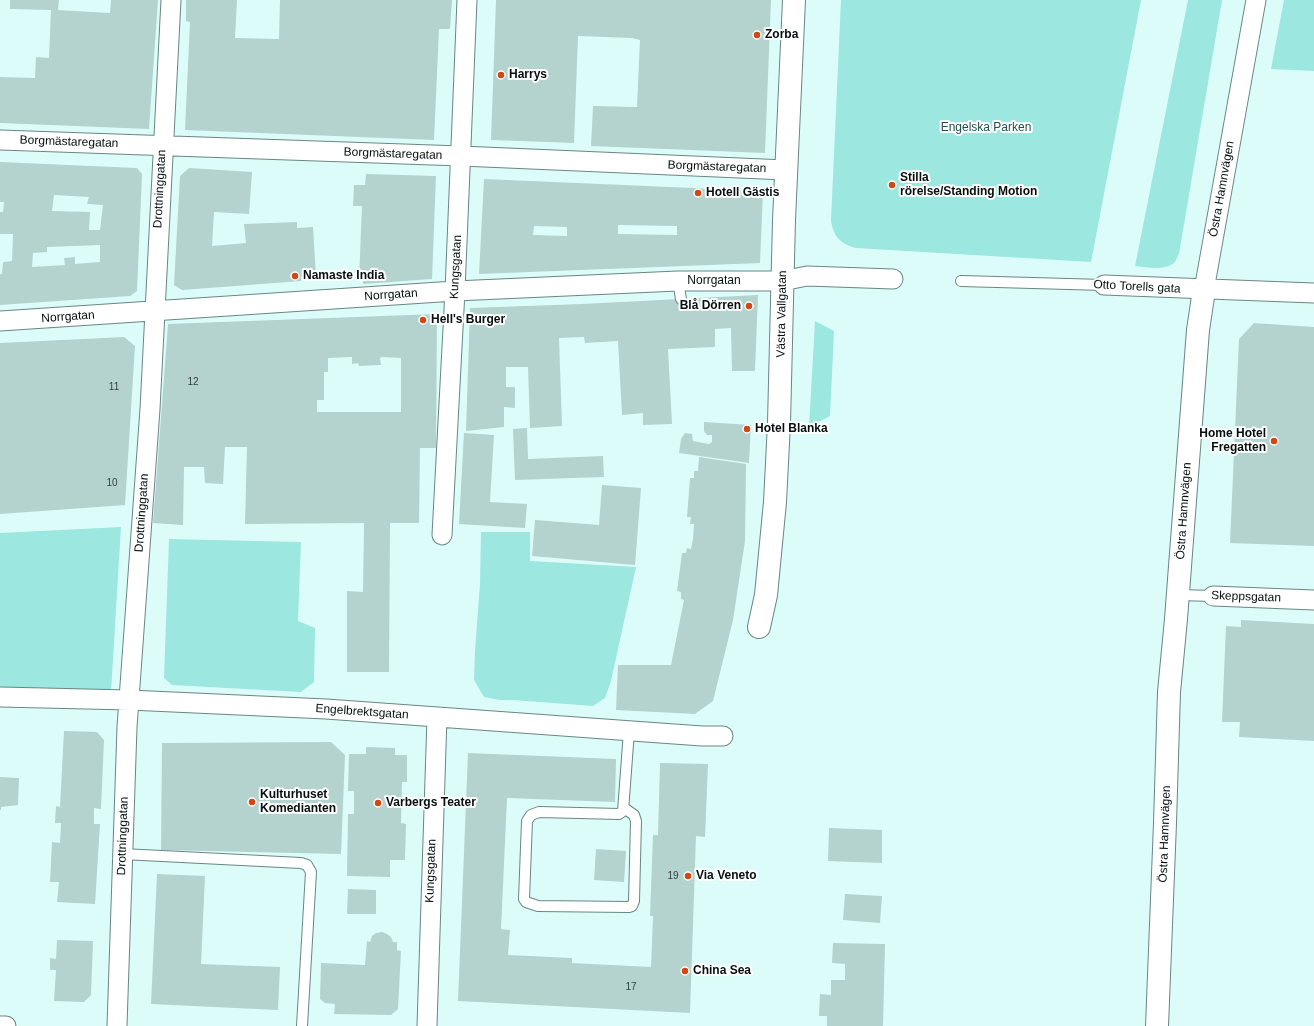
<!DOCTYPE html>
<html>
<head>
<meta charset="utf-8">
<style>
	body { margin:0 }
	canvas { display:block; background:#dcfcf9 }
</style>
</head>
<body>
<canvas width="1314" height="1026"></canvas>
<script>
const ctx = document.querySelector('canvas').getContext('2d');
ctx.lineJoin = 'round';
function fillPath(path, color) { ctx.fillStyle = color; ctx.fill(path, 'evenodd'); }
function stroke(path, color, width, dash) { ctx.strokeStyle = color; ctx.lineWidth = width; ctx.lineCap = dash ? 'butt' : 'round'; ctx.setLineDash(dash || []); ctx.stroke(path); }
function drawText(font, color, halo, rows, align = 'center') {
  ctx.font = font + ' Arial,sans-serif'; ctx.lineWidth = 4; ctx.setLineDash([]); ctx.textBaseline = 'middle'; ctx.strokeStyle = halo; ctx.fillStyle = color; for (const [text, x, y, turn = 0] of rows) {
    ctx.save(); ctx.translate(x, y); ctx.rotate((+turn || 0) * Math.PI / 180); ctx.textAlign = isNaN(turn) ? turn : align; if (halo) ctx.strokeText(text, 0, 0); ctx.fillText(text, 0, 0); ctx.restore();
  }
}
const green = new Path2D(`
	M 841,0 L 1141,0 L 1091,262 L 856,248 C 840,244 833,236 831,220 Z
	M 1188,0 L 1222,0 L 1179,254 C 1177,257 1176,261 1174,263 C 1165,271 1146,267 1135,266 Z
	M 1284,0 L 1314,0 L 1314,71 L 1271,69 Z
	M 815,321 L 834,331 L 830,416 L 809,427 Z
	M 121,527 L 111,692 L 0,688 L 0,533 Z
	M 481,532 L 530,532 L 530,561 L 636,567 L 611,681 L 605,698 L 593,706 L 513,700 L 500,700 L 484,697 L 474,680 L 475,651 L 480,584 Z
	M 169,539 L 301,542 L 298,621 L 315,628 L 314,682 L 301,692 L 172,685 L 164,678 Z`);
const building = new Path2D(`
	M 10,0 L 59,0 L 58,10 L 110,13 L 111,0 L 158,0 L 149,129 L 0,123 L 0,77 L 35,78 L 36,57 L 49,58 L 51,10 L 10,9 Z
	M 186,0 L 237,0 L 235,38 L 279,39 L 280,0 L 452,0 L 450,29 L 439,29 L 434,140 L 185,130 L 190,22 L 186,21 Z
	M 496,0 L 771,0 L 765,153 L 591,146 L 593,106 L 637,107 L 640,40 L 632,38 L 578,36 L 574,143 L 491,140 Z
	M 0,162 L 137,168 L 142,174 L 137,291 L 130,296 L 0,305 L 0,274 L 2,274 L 3,262 L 12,261 L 13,234 L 0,234 L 0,212 L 3,212 L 4,202 L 0,202 ZM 54,195 L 89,197 L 87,204 L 103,205 L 100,230 L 89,230 L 90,212 L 52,211 ZM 100,245 L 100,262 L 75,264 L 75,257 L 64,258 L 65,265 L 32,267 L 33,253 L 47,252 L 47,247 Z
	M 189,168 L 252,172 L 249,214 L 214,212 L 212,246 L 246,243 L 244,224 L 297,222 L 297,228 L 313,227 L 316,276 L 301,277 L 301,281 L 182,290 L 174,285 L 180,176 Z
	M 366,174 L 436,176 L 432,279 L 363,284 L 363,279 L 359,280 L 362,206 L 353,206 L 354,185 L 365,185 Z
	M 484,179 L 763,191 L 760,263 L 479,274 ZM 618,225 L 677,226 L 677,235 L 618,234 ZM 534,226 L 567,227 L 567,236 L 533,235 Z
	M 758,295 L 755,371 L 732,371 L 731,328 L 715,329 L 715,347 L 668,349 L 672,424 L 643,425 L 643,413 L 622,415 L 618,341 L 585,343 L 584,337 L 559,338 L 562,426 L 530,428 L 528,367 L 506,367 L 506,387 L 515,387 L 515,408 L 504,407 L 504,427 L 466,431 L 470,308 L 582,304 Z
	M 437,314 L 436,448 L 420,448 L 419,523 L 390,523 L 389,672 L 347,672 L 347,591 L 363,592 L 364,523 L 245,524 L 247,447 L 225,447 L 223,484 L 205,483 L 204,467 L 184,467 L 183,525 L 153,523 L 168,324 ZM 352,357 L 352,364 L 358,363 L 359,366 L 381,365 L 380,358 L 382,357 L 401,358 L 401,412 L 317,412 L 317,400 L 324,400 L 324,372 L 328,372 L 328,358 Z
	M 1254,323 L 1314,327 L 1314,546 L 1230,543 L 1239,339 Z
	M 124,337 L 135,346 L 125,505 L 0,514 L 0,343 Z
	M 704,422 L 751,425 L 749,463 L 679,453 L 681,439 L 685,433 L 692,434 L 693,441 L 709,444 L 712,442 L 712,435 L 707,435 L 704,431 Z
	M 527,428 L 528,459 L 603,456 L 604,477 L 515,480 L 513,429 Z
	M 464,433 L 494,435 L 490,502 L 527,504 L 525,528 L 459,524 Z
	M 699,457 L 746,464 L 745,541 L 733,620 L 713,701 L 695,714 L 616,710 L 618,665 L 671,665 L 684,600 L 681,599 L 681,592 L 677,591 L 682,553 L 686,553 L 687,548 L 691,549 L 693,539 L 694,524 L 690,524 L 691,517 L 687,517 L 690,478 L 694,478 L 694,471 L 698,471 Z
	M 602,485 L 641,488 L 635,565 L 532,556 L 535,520 L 599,525 Z
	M 1241,620 L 1314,624 L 1314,741 L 1239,737 L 1240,722 L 1222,722 L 1226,626 L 1241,627 Z
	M 64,731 L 97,732 L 104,740 L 101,809 L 94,808 L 94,824 L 100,824 L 95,904 L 57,902 L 59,882 L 50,882 L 52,842 L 60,843 L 61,823 L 55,823 L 56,806 L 60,807 Z
	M 331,742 L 345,755 L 341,854 L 161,850 L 162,743 Z
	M 366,747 L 395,748 L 395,755 L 407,755 L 407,782 L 402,782 L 401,823 L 406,824 L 405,860 L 390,860 L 390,877 L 347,876 L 348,814 L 354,814 L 354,791 L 348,791 L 349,754 L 366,754 Z
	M 468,753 L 616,759 L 615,802 L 507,798 L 501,929 L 510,930 L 508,955 L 572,958 L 572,963 L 651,967 L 653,916 L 650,916 L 653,835 L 658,835 L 660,763 L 708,764 L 705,837 L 696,836 L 690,1013 L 458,1001 Z
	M 0,777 L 19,778 L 18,805 L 1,807 L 1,810 L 0,810 Z
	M 829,828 L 882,830 L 882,863 L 828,861 Z
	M 596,849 L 626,851 L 624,882 L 594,880 Z
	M 157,874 L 205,876 L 201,964 L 280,967 L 278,1010 L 151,1004 Z
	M 348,889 L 376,890 L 376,914 L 347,914 Z
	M 845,894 L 882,896 L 880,923 L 843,920 Z
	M 382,932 L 387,934 L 391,937 L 393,942 L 397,942 L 397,950 L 401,951 L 398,1009 L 391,1015 L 334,1014 L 335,1004 L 325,1003 L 320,999 L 321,963 L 365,965 L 367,941 L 370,942 L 372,936 L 376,933 Z
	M 57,940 L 93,941 L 91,995 L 84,1002 L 54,1001 L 56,970 L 50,970 L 50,958 L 56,959 Z
	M 833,943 L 885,944 L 883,1026 L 827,1026 L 827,1016 L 819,1016 L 820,994 L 831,995 L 831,980 L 845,980 L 845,964 L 832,963 Z`);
const lane = new Path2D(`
	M 678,281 L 681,299
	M 961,281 L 1104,285
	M 1178,595 L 1213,596
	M 624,808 L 634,815 L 636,821 L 634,901 L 632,906 L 629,907 L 538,906 L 526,902 L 524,899 L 527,821 L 531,815 L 539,812 L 619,814 L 623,811 L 629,731
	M 122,854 L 301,863 L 307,865 L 311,872 L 302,1026`);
const street = new Path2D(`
	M 0,140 L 461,156 L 786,170
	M 1104,285 L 1314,293
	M 1204,290 L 1256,0
	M 0,321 L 455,291 L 678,281 L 782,281 L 807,276 L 893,279
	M 442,535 L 455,291 L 467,0
	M 1213,596 L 1314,600
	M 0,697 L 129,700 L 326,709 L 702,736 L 723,736
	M 0,1026 L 6,1026
	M 117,1026 L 127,727 L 150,409 L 171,0
	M 427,1026 L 437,717`);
const secondary = new Path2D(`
	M 759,627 L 766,595 L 775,502 L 779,423 L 784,220 L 794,0
	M 1157,1026 L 1165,823 L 1169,692 L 1176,619 L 1198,330 L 1204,290`);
const markers = [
	[757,35,4,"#d04914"],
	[501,75,4,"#d04914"],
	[892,185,4,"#d04914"],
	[698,193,4,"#d04914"],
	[295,276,4,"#d04914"],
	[749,306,4,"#d04914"],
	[423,320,4,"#d04914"],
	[747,429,4,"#d04914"],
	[1274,441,4,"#d04914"],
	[252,802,4,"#d04914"],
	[378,803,4,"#d04914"],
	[688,876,4,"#d04914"],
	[685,971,4,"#d04914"]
];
const numberNames = [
	["12",193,382],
	["11",114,387],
	["10",112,483],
	["19",673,876],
	["17",631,987]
];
const poiNames = [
	["Zorba",765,35],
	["Harrys",509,75],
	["Stilla",900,178],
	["rörelse/Standing Motion",900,192],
	["Hotell Gästis",706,193],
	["Namaste India",303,276],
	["Blå Dörren",741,306,"right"],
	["Hell's Burger",431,320],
	["Hotel Blanka",755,429],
	["Home Hotel",1266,434,"right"],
	["Fregatten",1266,448,"right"],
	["Kulturhuset",260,795],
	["Komedianten",260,809],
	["Varbergs Teater",386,803],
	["Via Veneto",696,876],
	["China Sea",693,971]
];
const parkNames = [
	["Engelska Parken",986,128]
];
const streetNames = [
	["Borgmästaregatan",69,142,2],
	["Borgmästaregatan",393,154,2],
	["Borgmästaregatan",717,167,2],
	["Drottninggatan",160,189,-87],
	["Östra Hamnvägen",1222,189,-80],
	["Kungsgatan",456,267,-87],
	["Norrgatan",714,281],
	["Otto Torells gata",1137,287,3],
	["Norrgatan",391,295,-4],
	["Västra Vallgatan",782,314,-89],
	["Norrgatan",68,317,-4],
	["Östra Hamnvägen",1184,511,-86],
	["Drottninggatan",142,513,-86],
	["Skeppsgatan",1246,597,2],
	["Engelbrektsgatan",362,712,4],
	["Östra Hamnvägen",1165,834,-88],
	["Drottninggatan",123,836,-88],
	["Kungsgatan",431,871,-88]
];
fillPath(green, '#9ce7e0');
fillPath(building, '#b4d3cf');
stroke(lane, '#698683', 12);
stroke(street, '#698683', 21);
stroke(secondary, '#698683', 24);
stroke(lane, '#fff', 10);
stroke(street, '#fff', 19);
stroke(secondary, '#fff', 22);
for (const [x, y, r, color] of markers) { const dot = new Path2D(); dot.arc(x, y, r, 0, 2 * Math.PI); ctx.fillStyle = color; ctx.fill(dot); stroke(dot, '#fff', 1.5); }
drawText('10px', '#303f3e', null, numberNames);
drawText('bold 12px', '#040e0d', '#fff', poiNames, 'left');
drawText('12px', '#1e4f4c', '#fff', parkNames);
drawText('12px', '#040e0d', '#fff', streetNames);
</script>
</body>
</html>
